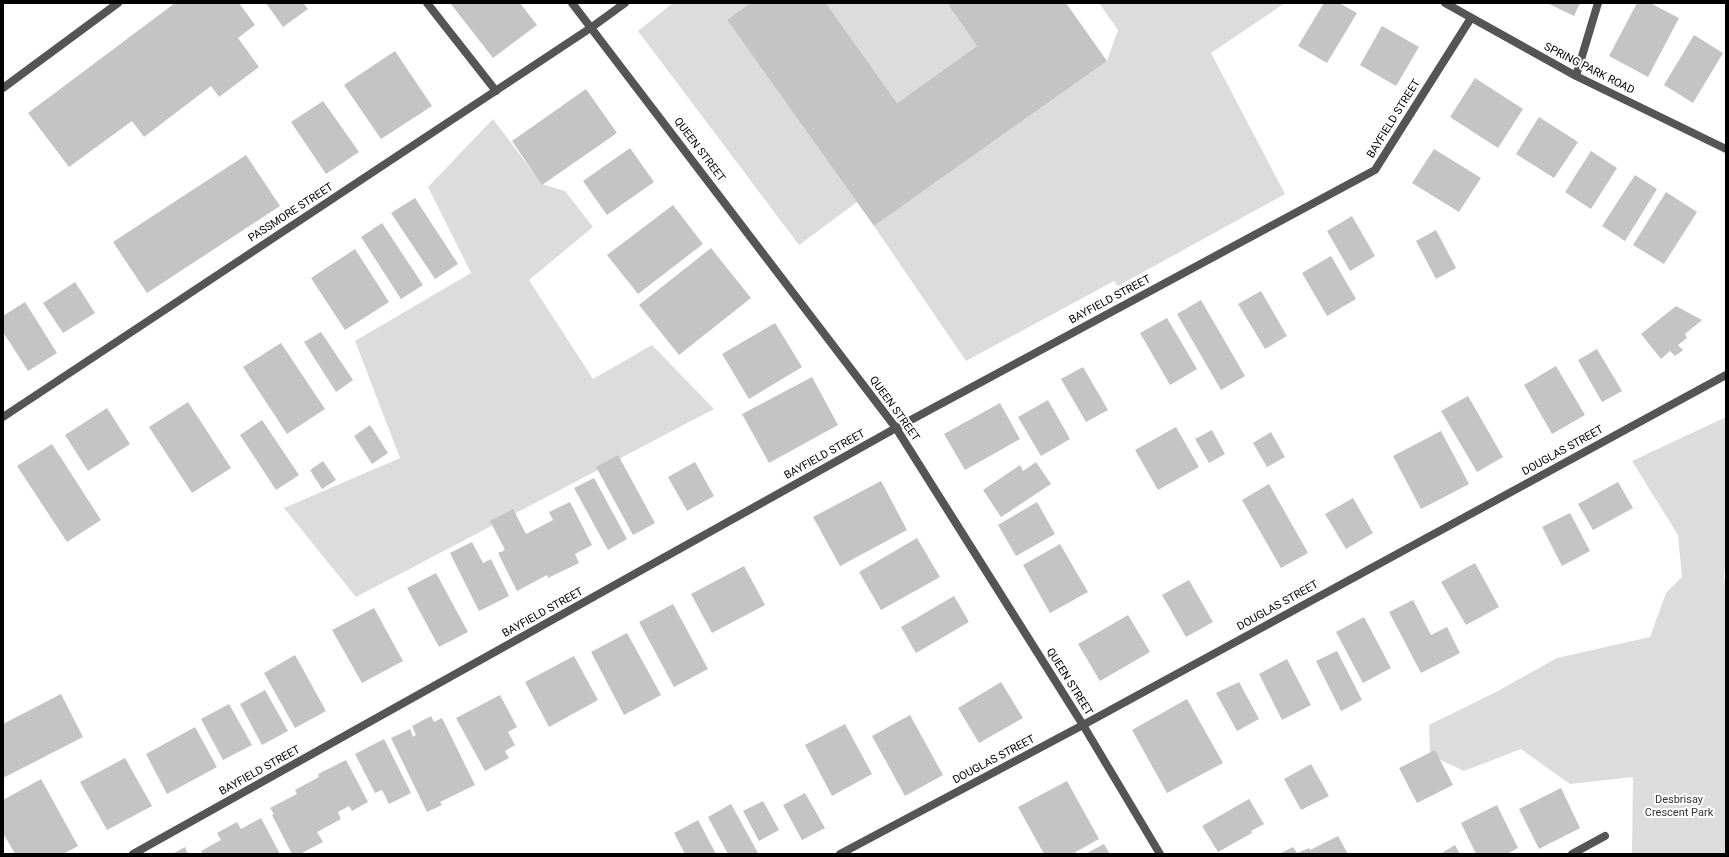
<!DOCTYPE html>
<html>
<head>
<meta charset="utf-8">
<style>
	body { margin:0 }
	#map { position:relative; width:1729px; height:857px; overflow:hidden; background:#fff; font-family:Roboto,sans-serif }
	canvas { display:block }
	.frame { position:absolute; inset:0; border:4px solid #000; pointer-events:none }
</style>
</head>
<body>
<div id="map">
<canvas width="1729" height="857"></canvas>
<div class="frame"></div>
</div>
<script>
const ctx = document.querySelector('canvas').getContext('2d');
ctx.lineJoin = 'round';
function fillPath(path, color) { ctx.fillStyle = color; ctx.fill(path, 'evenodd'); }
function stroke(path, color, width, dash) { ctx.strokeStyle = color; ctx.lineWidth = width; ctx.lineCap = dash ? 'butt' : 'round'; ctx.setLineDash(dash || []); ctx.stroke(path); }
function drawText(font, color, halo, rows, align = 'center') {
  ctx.font = font + ' Roboto,sans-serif'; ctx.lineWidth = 4; ctx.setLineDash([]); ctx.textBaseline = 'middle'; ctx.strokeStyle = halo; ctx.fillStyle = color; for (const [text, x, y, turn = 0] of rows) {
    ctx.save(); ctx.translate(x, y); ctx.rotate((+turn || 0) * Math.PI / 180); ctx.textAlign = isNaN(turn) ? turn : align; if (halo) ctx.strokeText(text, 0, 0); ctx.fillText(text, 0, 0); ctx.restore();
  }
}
const green = new Path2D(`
	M 673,3 L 750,3 L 727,20 L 857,202 L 799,245 L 638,31 Z
	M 826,3 L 947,3 L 977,46 L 897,103 Z
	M 1099,3 L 1285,3 L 1211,53 L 1285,194 L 1118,286 L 1114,281 L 966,361 L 874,226 L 1107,61 L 1118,30 Z
	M 493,119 L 542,184 L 565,191 L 593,227 L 529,280 L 593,379 L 652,345 L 714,409 L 356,597 L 284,508 L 400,458 L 355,341 L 471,273 L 428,187 Z
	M 1726,417 L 1726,571 L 1724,572 L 1724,579 L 1726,581 L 1726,854 L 1632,854 L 1633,777 L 1570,784 L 1521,749 L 1464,771 L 1430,755 L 1429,725 L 1496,692 L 1557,658 L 1650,637 L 1666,593 L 1682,577 L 1678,535 L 1632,461 Z`);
const building = new Path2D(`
	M 175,3 L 239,3 L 255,25 L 238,38 L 259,67 L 219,97 L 211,86 L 144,137 L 132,121 L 69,167 L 28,113 Z
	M 266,3 L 303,3 L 308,9 L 283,27 Z
	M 450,3 L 520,3 L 537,25 L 493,58 Z
	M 750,3 L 826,3 L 897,103 L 977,46 L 947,3 L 1066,3 L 1107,61 L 874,226 L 727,20 Z
	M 1324,3 L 1339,3 L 1357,13 L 1327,63 L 1298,46 Z
	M 1547,3 L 1580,3 L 1574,16 Z
	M 1637,3 L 1650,3 L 1679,18 L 1648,77 L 1609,56 Z
	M 1382,26 L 1419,47 L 1396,86 L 1360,65 Z
	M 1694,35 L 1723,53 L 1693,103 L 1664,85 Z
	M 395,51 L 432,106 L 381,139 L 344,85 Z
	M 1475,78 L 1523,109 L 1498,148 L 1450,117 Z
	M 586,89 L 617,133 L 542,185 L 512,141 Z
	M 323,101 L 359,152 L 326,174 L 291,122 Z
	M 1539,117 L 1578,142 L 1554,178 L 1516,154 Z
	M 630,148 L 654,182 L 607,215 L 583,181 Z
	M 1434,149 L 1481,178 L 1459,212 L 1412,183 Z
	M 1591,151 L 1617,168 L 1591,209 L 1565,192 Z
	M 246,155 L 280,206 L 147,293 L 113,242 Z
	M 1635,175 L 1657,189 L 1625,241 L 1602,226 Z
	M 1666,192 L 1697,212 L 1664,264 L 1633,245 Z
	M 415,198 L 458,264 L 435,279 L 391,213 Z
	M 673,205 L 703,244 L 638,294 L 607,255 Z
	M 1352,216 L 1375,256 L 1350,271 L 1327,231 Z
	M 382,223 L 423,285 L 401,299 L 361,237 Z
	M 1436,230 L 1456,268 L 1436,279 L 1416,241 Z
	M 711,248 L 751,298 L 679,355 L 639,305 Z
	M 355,249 L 389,302 L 345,330 L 311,278 Z
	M 1331,256 L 1356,299 L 1327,316 L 1302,273 Z
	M 75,282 L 95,313 L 63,333 L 43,303 Z
	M 1261,291 L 1287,336 L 1265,349 L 1238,304 Z
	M 1201,300 L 1245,376 L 1221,390 L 1177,314 Z
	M 25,302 L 57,353 L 28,371 L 3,332 L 3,316 Z
	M 1676,306 L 1702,320 L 1685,334 L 1687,338 L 1678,345 L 1683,350 L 1675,356 L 1670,351 L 1661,359 L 1641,334 Z
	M 1167,318 L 1197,369 L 1170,385 L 1140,333 Z
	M 775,323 L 802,367 L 749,399 L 722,354 Z
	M 321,332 L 353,380 L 336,392 L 304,342 Z
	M 281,343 L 325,409 L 287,434 L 243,367 Z
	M 1597,349 L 1622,391 L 1602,402 L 1578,360 Z
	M 1556,366 L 1585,415 L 1552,434 L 1524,385 Z
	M 1083,367 L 1108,410 L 1086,422 L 1061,379 Z
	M 812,377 L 838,425 L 769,463 L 742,414 Z
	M 1468,396 L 1503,457 L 1477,472 L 1441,411 Z
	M 1048,400 L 1070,439 L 1041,456 L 1018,417 Z
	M 188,402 L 231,468 L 192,493 L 149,427 Z
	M 1000,403 L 1020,439 L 965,470 L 944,434 Z
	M 107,408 L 130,444 L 88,471 L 65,435 Z
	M 262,420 L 299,475 L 276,490 L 240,435 Z
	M 370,425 L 388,453 L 372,464 L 354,436 Z
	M 1176,427 L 1199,467 L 1158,490 L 1135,450 Z
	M 1212,430 L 1225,454 L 1209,463 L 1195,439 Z
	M 1441,431 L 1469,484 L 1421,509 L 1393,456 Z
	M 1271,432 L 1285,457 L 1267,467 L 1253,443 Z
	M 52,444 L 101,520 L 67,542 L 17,466 Z
	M 618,455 L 655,523 L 633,535 L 596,467 Z
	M 323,461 L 336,480 L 322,489 L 310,470 Z
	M 695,462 L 714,496 L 687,511 L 668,477 Z
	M 1036,462 L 1051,484 L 1001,517 L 983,490 L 1020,465 L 1023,471 Z
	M 594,478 L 627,539 L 608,550 L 574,488 Z
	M 881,481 L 907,530 L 840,566 L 813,517 Z
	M 1618,482 L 1633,508 L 1593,530 L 1578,504 Z
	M 1269,484 L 1308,553 L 1281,568 L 1242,500 Z
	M 1353,498 L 1373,533 L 1346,549 L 1325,514 Z
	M 570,502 L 592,545 L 575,554 L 579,563 L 548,578 L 547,575 L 517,591 L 498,553 L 505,550 L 490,521 L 513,509 L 526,534 L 553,520 L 549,512 Z
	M 1037,502 L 1055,534 L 1016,556 L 998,525 Z
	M 1570,513 L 1590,551 L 1562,566 L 1542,527 Z
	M 917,538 L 940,577 L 881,610 L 859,572 Z
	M 472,542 L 483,563 L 491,559 L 509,596 L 479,611 L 450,553 Z
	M 1060,544 L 1088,592 L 1050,613 L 1023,565 Z
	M 1475,563 L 1499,607 L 1466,625 L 1441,582 Z
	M 744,566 L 765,605 L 712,633 L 691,594 Z
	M 436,573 L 468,632 L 439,647 L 407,588 Z
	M 1189,580 L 1213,622 L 1186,637 L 1162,595 Z
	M 954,596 L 969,622 L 916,653 L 901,627 Z
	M 1413,600 L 1431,635 L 1447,627 L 1460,653 L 1421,673 L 1389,612 Z
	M 673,604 L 708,669 L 674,687 L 639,622 Z
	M 374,608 L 403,661 L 362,683 L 332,630 Z
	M 1128,615 L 1150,652 L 1100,681 L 1078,644 Z
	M 1364,617 L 1391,668 L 1363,683 L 1336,632 Z
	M 627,633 L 661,695 L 624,715 L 591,652 Z
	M 1337,651 L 1362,700 L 1341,711 L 1316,661 Z
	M 295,655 L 326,711 L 295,728 L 264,673 Z
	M 574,656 L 598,700 L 549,727 L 525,682 Z
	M 1287,659 L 1311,705 L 1282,720 L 1259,674 Z
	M 1001,682 L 1023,718 L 979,743 L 958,708 Z
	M 1239,682 L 1259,719 L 1237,731 L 1216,693 Z
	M 265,690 L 288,731 L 262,745 L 240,704 Z
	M 61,694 L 83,737 L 3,778 L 3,724 Z
	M 500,695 L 517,727 L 508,732 L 515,745 L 505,751 L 509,758 L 485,771 L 456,718 Z
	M 1187,699 L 1223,763 L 1167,793 L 1132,730 Z
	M 229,704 L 252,745 L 223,760 L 201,719 Z
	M 910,715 L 943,775 L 905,796 L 872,736 Z
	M 431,716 L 434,722 L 442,718 L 475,785 L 440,802 L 442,805 L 427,812 L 391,738 L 410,729 L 413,737 L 416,735 L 412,726 Z
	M 845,724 L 872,774 L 832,796 L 805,745 Z
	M 195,727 L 217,767 L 167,794 L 146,754 Z
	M 384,739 L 411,793 L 389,804 L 382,790 L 375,793 L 355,754 Z
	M 1435,750 L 1453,785 L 1417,803 L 1399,768 Z
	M 125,758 L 152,806 L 107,830 L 80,782 Z
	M 346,760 L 368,802 L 352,811 L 349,806 L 338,812 L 341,819 L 317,832 L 323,842 L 300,854 L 292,854 L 272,815 L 274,814 L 270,808 L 297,794 L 295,790 L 319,777 L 318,774 Z
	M 1311,764 L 1329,796 L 1301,810 L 1284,779 Z
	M 41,779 L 78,846 L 63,854 L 15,854 L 3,833 L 3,800 Z
	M 1067,781 L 1099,839 L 1072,854 L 1044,854 L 1018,807 Z
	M 1561,788 L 1580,828 L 1539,849 L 1519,809 Z
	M 805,793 L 825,828 L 802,840 L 783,805 Z
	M 1249,799 L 1264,824 L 1251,831 L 1252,833 L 1218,852 L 1202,826 Z
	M 763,801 L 779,830 L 759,841 L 743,811 Z
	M 731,804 L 758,853 L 755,854 L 728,854 L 708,817 Z
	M 1497,805 L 1518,848 L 1507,854 L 1476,854 L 1461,823 Z
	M 261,818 L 280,854 L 203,854 L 201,851 L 221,840 L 217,833 L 237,822 L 241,829 Z
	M 698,820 L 716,854 L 685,854 L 674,833 Z
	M 1338,836 L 1348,854 L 1279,854 L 1293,847 L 1297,853 L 1309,848 L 1310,850 Z
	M 1104,844 L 1110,854 L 1085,854 Z
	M 1455,845 L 1460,854 L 1440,854 Z
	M 185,847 L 188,854 L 172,854 Z`);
const service = new Path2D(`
	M 427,3 L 496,91`);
const minor = new Path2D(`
	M 1445,3 L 1576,76 L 1726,149
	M 1576,76 L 1598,3
	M 3,88 L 118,3
	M 3,417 L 592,27 L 625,3
	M 133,854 L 896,428 L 1375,170 L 1471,18
	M 840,854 L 1083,725 L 1726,375
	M 1572,854 L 1605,836`);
const tertiary = new Path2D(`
	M 572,3 L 896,428 L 1083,725 L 1160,854`);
const streetNames = [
	["SPRING PARK ROAD",1589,69,27],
	["BAYFIELD STREET",1394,119,-58],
	["QUEEN STREET",699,150,53],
	["PASSMORE STREET",291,213,-33],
	["BAYFIELD STREET",1110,300,-28],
	["QUEEN STREET",894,409,54],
	["DOUGLAS STREET",1563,451,-29],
	["BAYFIELD STREET",825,455,-29],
	["DOUGLAS STREET",1278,606,-29],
	["BAYFIELD STREET",543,613,-29],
	["QUEEN STREET",1069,682,58],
	["DOUGLAS STREET",994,760,-28],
	["BAYFIELD STREET",260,771,-29]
];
const parkNames = [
	["Desbrisay",1679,800],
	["Crescent Park",1679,813]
];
fillPath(green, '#dcdcdc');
fillPath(building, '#c4c4c4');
stroke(service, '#555', 8);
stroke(minor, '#555', 8);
stroke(tertiary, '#555', 8);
drawText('11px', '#000', '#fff', streetNames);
drawText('11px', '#333', '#fff', parkNames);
</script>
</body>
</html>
